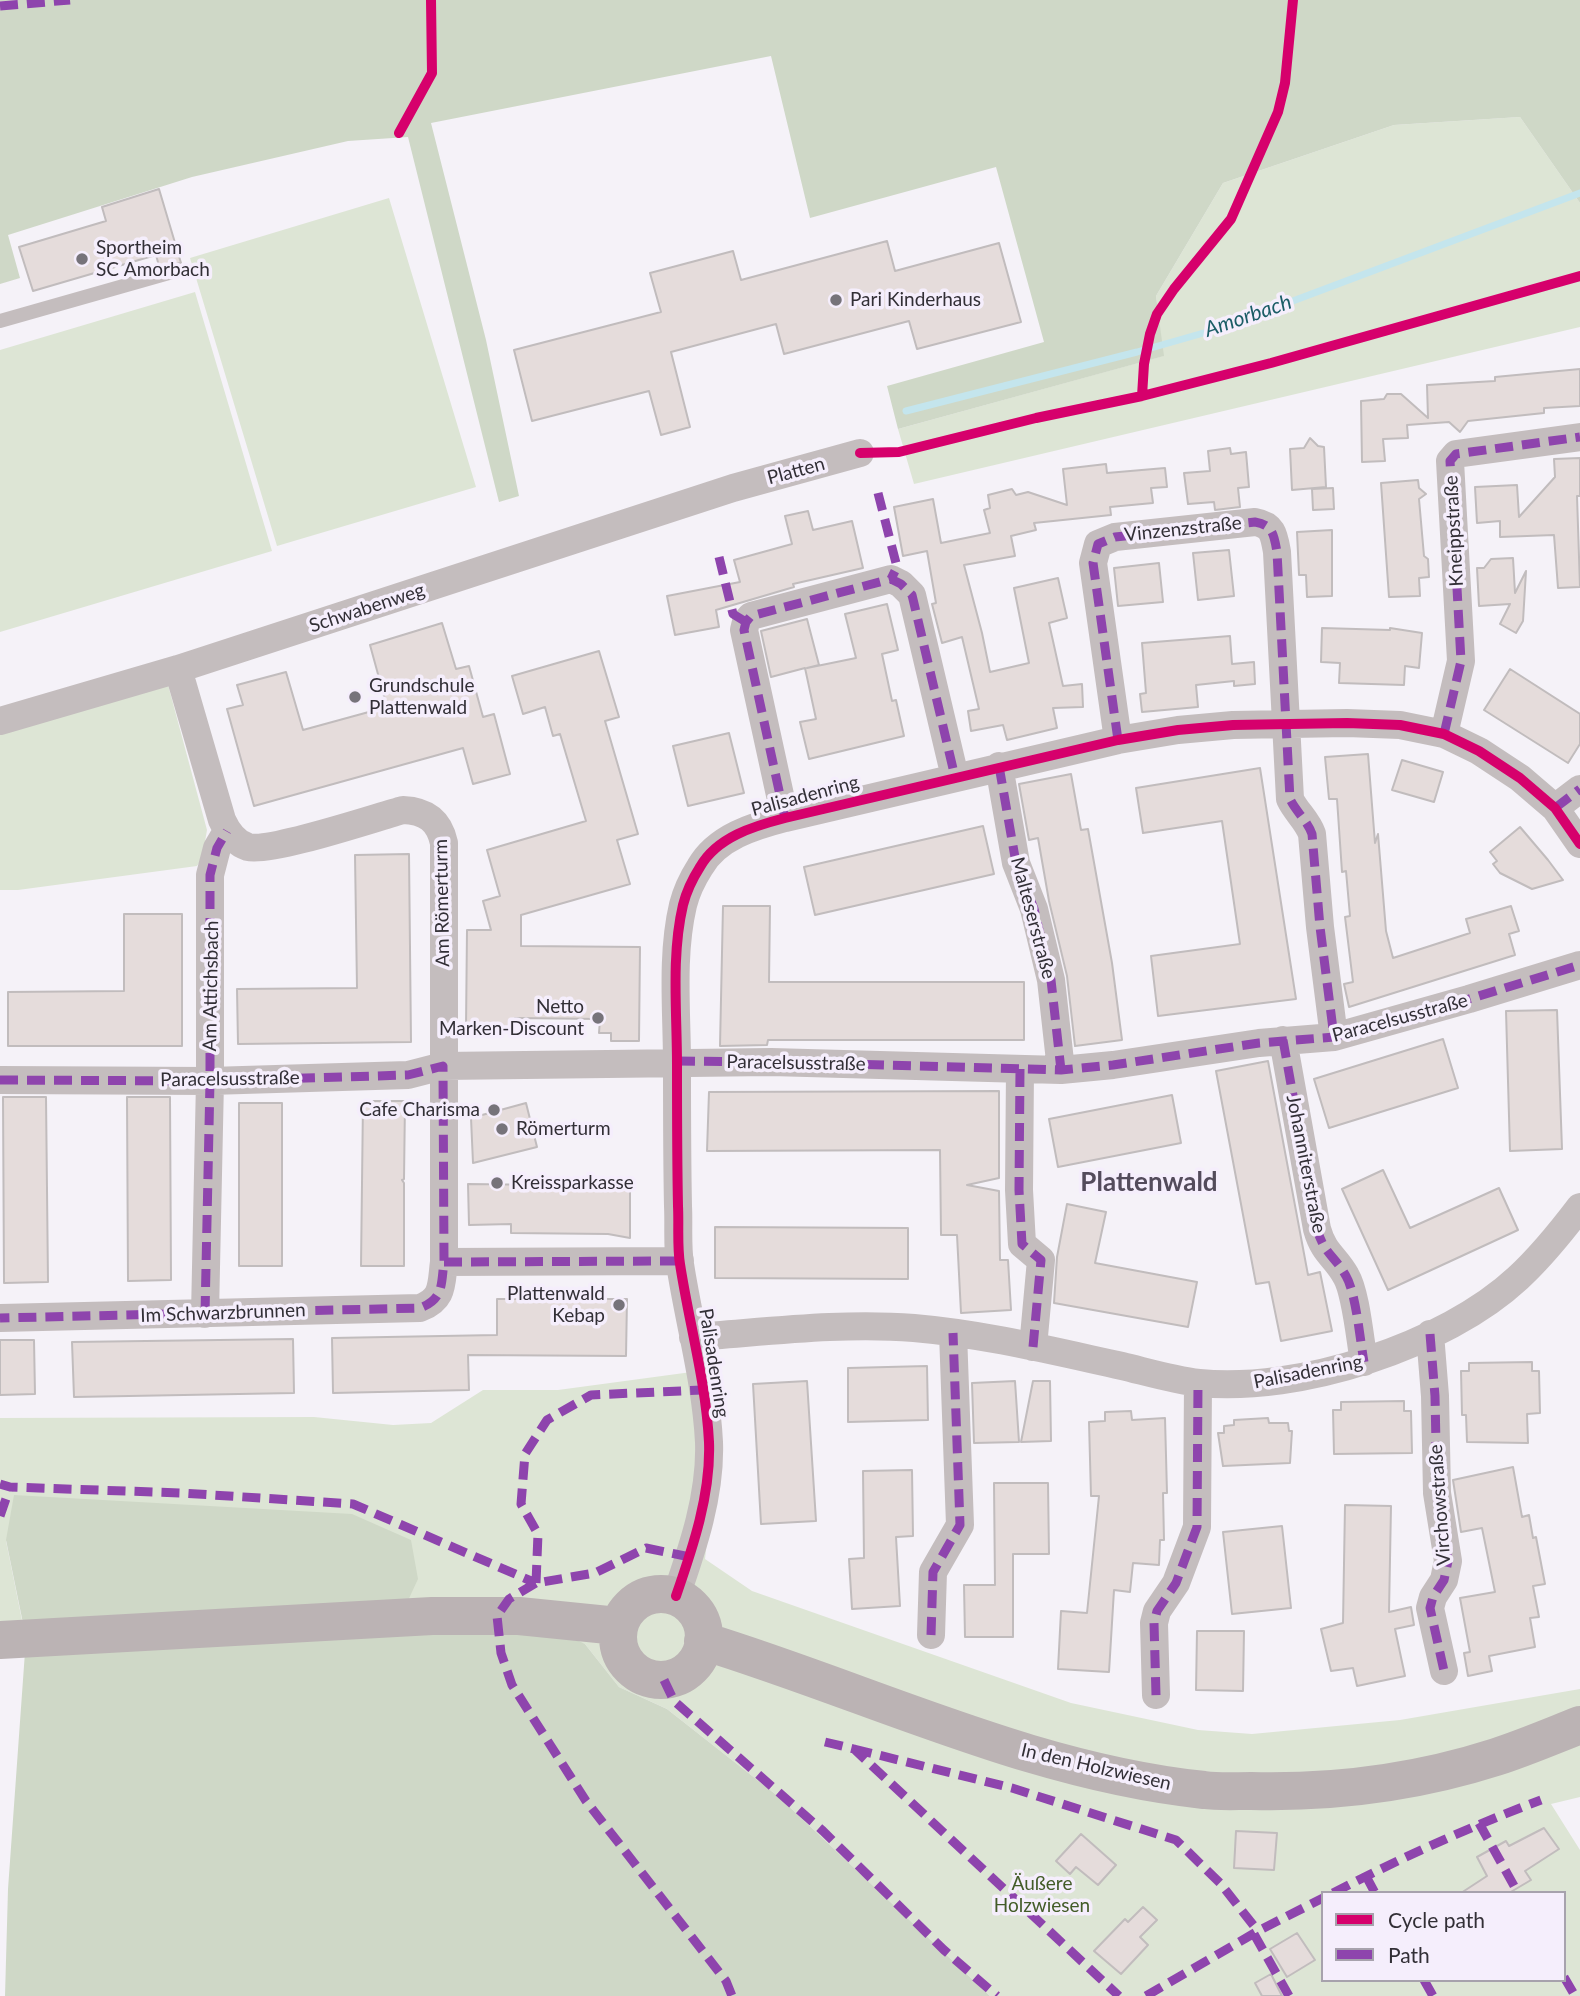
<!DOCTYPE html>
<html>
<head>
<meta charset="utf-8">
<style>
	body { margin:0 }
	#map { position:relative; width:1580px; height:1996px; overflow:hidden; background:#f5f2f8; font-family:Lato,sans-serif }
	canvas { display:block }
	.legend { position:absolute; left:1321px; top:1891px; width:245px; height:91px; box-sizing:border-box; background:#f5eefc; border:2px solid #a7a2ad; margin:0; padding:9px 12px; list-style:none; font-size:21px; color:#322f36 }
	.legend li { display:flex; align-items:center; gap:14px; height:35px }
	.legend b { width:35px; border:2px solid #a7a2ad }
</style>
</head>
<body>
<div id="map">
<canvas width="1580" height="1996"></canvas>
<ul class="legend">
<li><b style="height:9px;background:#d6006c"></b>Cycle path</li>
<li><b style="height:9px;background:#8e44ad"></b>Path</li>
</ul>
</div>
<script>
const ctx = document.querySelector('canvas').getContext('2d');
ctx.lineJoin = 'round';
function fillPath(path, color) { ctx.fillStyle = color; ctx.fill(path, 'evenodd'); }
function stroke(path, color, width, dash) { ctx.strokeStyle = color; ctx.lineWidth = width; ctx.lineCap = dash ? 'butt' : 'round'; ctx.setLineDash(dash || []); ctx.stroke(path); }
function drawText(font, color, halo, rows, align = 'center') {
  ctx.font = font + ' Lato,sans-serif'; ctx.lineWidth = 7; ctx.setLineDash([]); ctx.textBaseline = 'middle'; ctx.strokeStyle = halo; ctx.fillStyle = color; for (const [text, x, y, turn = 0] of rows) {
    ctx.save(); ctx.translate(x, y); ctx.rotate((+turn || 0) * Math.PI / 180); ctx.textAlign = isNaN(turn) ? turn : align; if (halo) ctx.strokeText(text, 0, 0); ctx.fillText(text, 0, 0); ctx.restore();
  }
}
const green = new Path2D(`
	M 1520,117 L 1580,203 L 1580,327 L 914,484 L 898,429 L 1163,356 L 1156,296 L 1223,183 L 1394,125 Z
	M 389,198 L 476,487 L 277,546 L 190,258 Z
	M 195,292 L 272,551 L 0,632 L 0,350 Z
	M 167,681 L 207,830 L 202,859 L 197,866 L 18,890 L 0,890 L 0,732 Z
	M 699,1371 L 708,1533 L 705,1559 L 752,1591 L 1071,1703 L 1198,1730 L 1252,1734 L 1400,1720 L 1580,1689 L 1580,1797 L 1551,1804 L 1580,1850 L 1580,1996 L 990,1996 L 779,1797 L 667,1709 L 619,1687 L 585,1644 L 6,1541 L 24,1630 L 0,1632 L 0,1418 L 314,1417 L 393,1425 L 431,1423 L 483,1390 L 558,1390 ZM 1323,1893 L 1564,1893 L 1564,1980 L 1323,1980 Z`);
const forest = new Path2D(`
	M 0,0 L 1580,0 L 1580,203 L 1520,117 L 1394,125 L 1223,183 L 1156,296 L 1164,356 L 898,429 L 887,386 L 1044,342 L 996,167 L 810,218 L 771,56 L 431,123 L 486,340 L 519,496 L 499,502 L 408,137 L 348,141 L 192,177 L 8,235 L 20,278 L 0,284 Z
	M 14,1495 L 352,1514 L 411,1540 L 418,1579 L 398,1622 L 544,1624 L 585,1644 L 619,1687 L 667,1709 L 779,1797 L 990,1996 L 5,1996 L 8,1889 L 26,1638 L 6,1540 Z`);
const stream = new Path2D(`
	M 906,411 L 1137,352 L 1221,328 L 1580,193`);
const building = new Path2D(`
	M 159,189 L 181,263 L 159,266 L 156,255 L 33,291 L 19,247 L 106,221 L 102,207 Z
	M 887,241 L 895,271 L 999,243 L 1021,322 L 917,349 L 909,321 L 784,354 L 776,324 L 671,352 L 690,427 L 661,435 L 649,391 L 532,421 L 514,350 L 661,312 L 650,273 L 733,251 L 741,280 Z
	M 1580,369 L 1580,406 L 1544,408 L 1544,413 L 1468,421 L 1460,432 L 1449,422 L 1407,425 L 1408,438 L 1383,439 L 1385,461 L 1362,462 L 1361,401 L 1384,399 L 1387,394 L 1401,394 L 1428,418 L 1427,385 L 1495,381 L 1495,377 Z
	M 1310,438 L 1318,446 L 1324,447 L 1326,487 L 1292,490 L 1290,449 L 1304,448 Z
	M 1230,448 L 1231,454 L 1246,452 L 1249,487 L 1238,488 L 1240,507 L 1215,510 L 1214,502 L 1188,504 L 1184,473 L 1210,471 L 1208,451 Z
	M 1580,458 L 1580,496 L 1577,496 L 1580,587 L 1558,588 L 1554,535 L 1500,537 L 1500,521 L 1477,523 L 1475,487 L 1517,485 L 1519,517 L 1555,477 L 1554,459 Z
	M 1106,464 L 1107,473 L 1165,468 L 1167,487 L 1151,488 L 1153,503 L 1110,507 L 1111,515 L 1034,523 L 1036,530 L 1011,536 L 1015,556 L 964,565 L 982,633 L 990,672 L 1029,663 L 1014,588 L 1058,578 L 1067,618 L 1049,623 L 1063,686 L 1082,684 L 1083,707 L 1053,708 L 1057,728 L 1007,740 L 1003,725 L 971,731 L 968,711 L 979,709 L 962,637 L 942,643 L 932,604 L 936,603 L 927,551 L 903,556 L 894,507 L 933,499 L 941,543 L 990,533 L 984,510 L 990,508 L 988,495 L 1012,489 L 1016,495 L 1028,492 L 1067,505 L 1063,469 Z
	M 1418,480 L 1419,488 L 1426,494 L 1419,499 L 1424,556 L 1428,559 L 1429,577 L 1419,578 L 1420,596 L 1389,597 L 1381,483 Z
	M 1333,488 L 1334,509 L 1313,510 L 1312,489 Z
	M 808,511 L 813,530 L 852,521 L 863,568 L 793,584 L 794,587 L 716,610 L 719,627 L 675,635 L 667,596 L 740,582 L 734,560 L 792,544 L 785,516 Z
	M 1332,530 L 1332,596 L 1307,597 L 1306,575 L 1299,575 L 1297,532 Z
	M 1229,550 L 1234,596 L 1198,600 L 1193,553 Z
	M 1513,558 L 1515,593 L 1526,571 L 1523,621 L 1516,633 L 1500,624 L 1510,604 L 1479,606 L 1477,568 L 1484,568 L 1491,559 Z
	M 1159,563 L 1163,602 L 1118,606 L 1114,568 Z
	M 887,604 L 898,650 L 882,654 L 892,701 L 896,700 L 904,736 L 809,759 L 800,722 L 816,719 L 805,668 L 771,677 L 761,631 L 807,619 L 819,665 L 807,668 L 856,658 L 845,614 Z
	M 442,623 L 456,669 L 469,666 L 483,717 L 494,714 L 510,774 L 473,784 L 463,748 L 254,806 L 227,709 L 243,705 L 237,685 L 286,672 L 303,730 L 387,707 L 370,645 Z
	M 1322,628 L 1390,630 L 1390,628 L 1422,633 L 1419,668 L 1405,666 L 1404,685 L 1339,683 L 1340,663 L 1321,662 Z
	M 1230,636 L 1232,664 L 1254,662 L 1255,684 L 1234,686 L 1234,681 L 1196,685 L 1198,707 L 1142,712 L 1140,694 L 1146,693 L 1142,643 Z
	M 599,651 L 619,717 L 605,721 L 638,834 L 617,840 L 630,884 L 521,915 L 521,946 L 640,947 L 639,1041 L 611,1041 L 611,1033 L 599,1033 L 600,1019 L 515,1018 L 515,1027 L 466,1027 L 467,930 L 491,930 L 483,901 L 500,896 L 487,850 L 586,821 L 560,734 L 553,736 L 545,707 L 523,714 L 512,676 Z
	M 1510,669 L 1580,714 L 1580,744 L 1568,763 L 1484,710 Z
	M 729,733 L 744,793 L 688,806 L 673,746 Z
	M 1368,754 L 1375,843 L 1378,834 L 1386,931 L 1393,958 L 1470,933 L 1466,919 L 1511,906 L 1519,931 L 1509,934 L 1515,955 L 1349,1007 L 1344,984 L 1353,982 L 1345,917 L 1350,916 L 1346,871 L 1342,872 L 1337,799 L 1329,799 L 1325,757 Z
	M 1402,760 L 1443,772 L 1434,802 L 1392,790 Z
	M 1260,768 L 1296,999 L 1158,1016 L 1151,956 L 1240,944 L 1222,821 L 1143,833 L 1136,788 Z
	M 1071,774 L 1081,830 L 1088,829 L 1112,963 L 1122,1040 L 1075,1046 L 1067,976 L 1049,901 L 1038,838 L 1029,840 L 1019,784 Z
	M 983,826 L 994,874 L 815,915 L 804,867 Z
	M 1520,827 L 1548,860 L 1563,880 L 1532,889 L 1500,873 L 1493,864 L 1497,861 L 1490,852 Z
	M 409,854 L 411,1042 L 238,1044 L 237,989 L 357,988 L 355,855 Z
	M 723,906 L 770,906 L 769,982 L 1024,982 L 1024,1040 L 768,1040 L 767,1045 L 720,1046 Z
	M 124,914 L 182,914 L 182,1046 L 8,1046 L 8,992 L 124,991 Z
	M 1557,1010 L 1562,1149 L 1510,1151 L 1506,1011 Z
	M 1443,1039 L 1458,1088 L 1329,1128 L 1314,1079 Z
	M 1268,1061 L 1308,1275 L 1320,1272 L 1332,1331 L 1281,1341 L 1269,1282 L 1256,1284 L 1216,1071 Z
	M 999,1091 L 999,1178 L 967,1185 L 999,1191 L 1000,1260 L 1008,1260 L 1011,1310 L 961,1313 L 957,1235 L 941,1235 L 940,1150 L 707,1151 L 709,1092 Z
	M 1172,1095 L 1181,1143 L 1058,1167 L 1049,1119 Z
	M 3,1097 L 46,1097 L 48,1282 L 4,1283 Z
	M 127,1097 L 170,1097 L 171,1280 L 128,1281 Z
	M 363,1101 L 405,1101 L 404,1179 L 402,1180 L 404,1183 L 404,1266 L 361,1266 Z
	M 239,1103 L 282,1103 L 282,1266 L 239,1266 Z
	M 526,1103 L 537,1147 L 473,1163 L 471,1118 Z
	M 1383,1170 L 1410,1228 L 1499,1188 L 1518,1230 L 1388,1290 L 1342,1189 Z
	M 468,1184 L 630,1186 L 630,1238 L 608,1234 L 511,1233 L 511,1224 L 469,1225 Z
	M 1067,1204 L 1106,1212 L 1095,1263 L 1197,1282 L 1188,1327 L 1054,1303 L 1057,1257 Z
	M 715,1227 L 908,1228 L 908,1279 L 715,1278 Z
	M 497,1299 L 627,1299 L 626,1356 L 468,1355 L 469,1390 L 333,1393 L 332,1338 L 497,1335 Z
	M 293,1339 L 294,1393 L 74,1397 L 72,1342 Z
	M 0,1340 L 34,1340 L 35,1394 L 0,1395 Z
	M 1532,1362 L 1532,1371 L 1539,1371 L 1540,1413 L 1527,1414 L 1528,1443 L 1467,1442 L 1466,1415 L 1462,1415 L 1461,1371 L 1469,1371 L 1469,1363 Z
	M 927,1366 L 928,1420 L 848,1422 L 848,1368 Z
	M 807,1381 L 816,1521 L 761,1524 L 753,1384 Z
	M 1015,1381 L 1019,1442 L 974,1443 L 972,1383 Z
	M 1033,1381 L 1050,1381 L 1051,1441 L 1021,1442 Z
	M 1404,1401 L 1404,1411 L 1411,1411 L 1412,1453 L 1334,1454 L 1333,1410 L 1341,1410 L 1341,1402 Z
	M 1131,1411 L 1132,1420 L 1165,1418 L 1167,1493 L 1163,1493 L 1164,1540 L 1160,1540 L 1159,1565 L 1133,1563 L 1130,1592 L 1114,1590 L 1109,1672 L 1058,1669 L 1061,1611 L 1087,1613 L 1099,1496 L 1091,1496 L 1089,1422 L 1105,1421 L 1105,1412 Z
	M 1268,1418 L 1269,1423 L 1288,1423 L 1289,1431 L 1292,1431 L 1290,1463 L 1223,1466 L 1218,1433 L 1224,1433 L 1224,1426 L 1234,1425 L 1234,1420 Z
	M 1513,1467 L 1522,1517 L 1529,1515 L 1533,1538 L 1536,1537 L 1545,1584 L 1533,1586 L 1539,1617 L 1530,1618 L 1535,1647 L 1489,1656 L 1492,1671 L 1468,1676 L 1464,1653 L 1470,1652 L 1460,1598 L 1495,1592 L 1482,1528 L 1461,1532 L 1453,1480 Z
	M 912,1470 L 913,1536 L 896,1537 L 900,1606 L 852,1609 L 849,1559 L 864,1558 L 863,1471 Z
	M 994,1483 L 1048,1483 L 1049,1554 L 1013,1554 L 1013,1637 L 965,1637 L 964,1585 L 995,1585 Z
	M 1345,1505 L 1391,1506 L 1389,1612 L 1411,1607 L 1414,1625 L 1395,1629 L 1405,1676 L 1357,1686 L 1353,1668 L 1331,1671 L 1321,1629 L 1343,1623 Z
	M 1282,1526 L 1291,1608 L 1232,1614 L 1223,1532 Z
	M 1197,1631 L 1244,1631 L 1243,1691 L 1196,1690 Z
	M 1544,1828 L 1559,1849 L 1525,1871 L 1531,1880 L 1509,1893 L 1461,1893 L 1487,1876 L 1477,1857 L 1506,1841 L 1509,1846 Z
	M 1236,1831 L 1277,1833 L 1274,1870 L 1234,1868 Z
	M 1081,1834 L 1116,1865 L 1098,1885 L 1076,1867 L 1070,1874 L 1056,1861 Z
	M 1143,1907 L 1157,1920 L 1140,1937 L 1148,1945 L 1121,1974 L 1094,1951 L 1125,1919 L 1128,1922 Z
	M 1297,1933 L 1315,1960 L 1287,1977 L 1270,1949 Z
	M 1271,1974 L 1282,1996 L 1262,1996 L 1255,1983 Z`);
const lane = new Path2D(`
	M 0,321 L 169,273`);
const street = new Path2D(`
	M 0,721 L 178,669 L 733,488 L 860,453
	M 1444,734 L 1461,661 L 1450,461 L 1456,454 L 1580,437
	M 1118,740 L 1093,563 L 1098,544 L 1115,537 L 1255,522 C 1273,525 1274,535 1277,552 L 1290,799 C 1296,812 1307,820 1312,834 L 1320,927 L 1334,1037
	M 999,766 L 1016,863 L 1034,909 L 1051,980 L 1061,1070
	M 1555,808 L 1580,789
	M 785,818 L 744,630 L 746,622 L 751,616 L 891,579 L 901,584 L 912,595 L 955,777
	M 1283,1040 L 1317,1229 C 1324,1254 1335,1256 1346,1276 C 1356,1293 1360,1340 1364,1362
	M 1020,1069 L 1019,1190 L 1022,1244 L 1041,1260 L 1033,1347
	M 0,1080 L 210,1081 L 408,1075 L 443,1066 L 771,1062 L 1061,1070 L 1113,1065 L 1259,1043 L 1334,1037 L 1469,999 L 1580,965
	M 444,1262 L 680,1261
	M 205,1314 L 210,1081 L 210,875 L 217,848 L 227,831
	M 0,1318 L 420,1308 C 444,1299 441,1284 444,1262 L 444,843 C 439,820 426,811 403,810 C 374,818 270,853 248,847 C 235,843 227,831 222,820 L 178,669
	M 1430,1334 L 1435,1396 L 1437,1493 L 1448,1561 L 1444,1580 L 1433,1597 L 1430,1608 L 1444,1671
	M 693,1337 C 766,1332 841,1322 914,1328 C 984,1334 1053,1351 1122,1366 C 1147,1372 1174,1380 1199,1383 C 1299,1393 1445,1346 1518,1278 C 1541,1257 1561,1232 1580,1207
	M 676,1596 C 693,1547 711,1494 709,1442 C 706,1382 689,1323 680,1264 C 677,1246 679,1225 678,1206 C 677,1159 677,1111 677,1064 C 677,1012 671,956 683,905 C 686,893 693,878 700,867 C 717,837 754,826 785,818 L 1118,740 L 1178,730 L 1233,725 L 1347,723 L 1400,725 L 1444,734 L 1479,751 L 1520,778 L 1555,808 L 1580,844
	M 931,1635 L 933,1572 L 960,1525 L 953,1333
	M 1156,1695 L 1154,1623 L 1157,1611 L 1176,1583 L 1197,1527 L 1198,1383`);
const secondary = new Path2D(`
	M618 1637a43 43 0 1 1 86 0a43 43 0 1 1-86 0Z
	M 0,1640 L 432,1616 L 519,1616 L 618,1626
	M 703,1641 C 869,1692 1030,1772 1204,1790 C 1219,1792 1235,1791 1251,1791 C 1333,1793 1418,1782 1496,1757 C 1524,1748 1552,1736 1580,1725`);
const quiet = new Path2D(`
	M 0,6 L 70,0
	M 878,493 L 897,567 L 891,579
	M 719,557 L 733,614 L 746,622
	M 1444,734 L 1461,661 L 1450,461 L 1456,454 L 1580,437
	M 1118,740 L 1093,563 L 1098,544 L 1115,537 L 1255,522 C 1273,525 1274,535 1277,552 L 1290,799 C 1296,812 1307,820 1312,834 L 1320,927 L 1334,1037
	M 999,766 L 1016,863 L 1034,909 L 1051,980 L 1061,1070
	M 1555,808 L 1580,789
	M 785,818 L 744,630 L 746,622 L 751,616 L 891,579 L 901,584 L 912,595 L 955,777
	M 1283,1040 L 1317,1229 C 1324,1254 1335,1256 1346,1276 C 1356,1293 1360,1340 1364,1362
	M 677,1061 L 771,1062 L 1061,1070 L 1113,1065 L 1259,1043 L 1334,1037 L 1469,999 L 1580,965
	M 1020,1069 L 1019,1190 L 1022,1244 L 1041,1260 L 1033,1347
	M 0,1080 L 210,1081 L 408,1075 L 443,1066 L 444,1262 C 441,1284 444,1299 420,1308 L 0,1318
	M 444,1262 L 680,1261
	M 205,1314 L 210,1081 L 210,875 L 217,848 L 227,831
	M 1430,1334 L 1435,1396 L 1437,1493 L 1448,1561 L 1444,1580 L 1433,1597 L 1430,1608 L 1444,1671
	M 0,1484 L 10,1487 L 182,1493 L 353,1504 L 536,1583
	M 0,1516 L 10,1487
	M 690,1557 L 646,1548 L 595,1573 L 536,1583 L 509,1599 L 497,1616 L 501,1653 L 512,1685 L 586,1801 L 726,1981 L 732,1996
	M 536,1583 L 538,1534 L 521,1504 L 525,1454 L 547,1420 L 591,1395 L 702,1390
	M 931,1635 L 933,1572 L 960,1525 L 953,1333
	M 664,1680 L 674,1701 L 823,1831 L 944,1950 L 997,1996
	M 1156,1695 L 1154,1623 L 1157,1611 L 1176,1583 L 1197,1527 L 1198,1383
	M 825,1742 L 854,1749 L 1119,1996
	M 854,1749 L 1012,1788 L 1176,1840 L 1220,1883 L 1258,1931
	M 1479,1823 L 1518,1893
	M 1366,1876 L 1375,1893
	M 1333,1893 C 1401,1858 1469,1827 1541,1800
	M 1254,1934 L 1289,1996
	M 1564,1977 L 1575,1996
	M 1424,1980 L 1433,1996
	M 1146,1996 L 1258,1931 L 1323,1898`);
const cycleway = new Path2D(`
	M 399,133 L 432,73 L 431,0
	M 1142,396 L 1144,364 L 1150,334 L 1157,314 L 1174,289 L 1231,219 L 1278,112 L 1285,83 L 1293,0
	M 860,453 L 899,452 L 1036,418 L 1142,396 L 1271,363 L 1580,276
	M 676,1596 C 693,1547 711,1494 709,1442 C 706,1382 689,1323 680,1264 C 677,1246 679,1225 678,1206 C 677,1159 677,1111 677,1064 C 677,1012 671,956 683,905 C 686,893 693,878 700,867 C 717,837 754,826 785,818 L 1118,740 L 1178,730 L 1233,725 L 1347,723 L 1400,725 L 1444,734 L 1479,751 L 1520,778 L 1555,808 L 1580,844`);
const markers = [
	[82,259,7,"#76737a"],
	[836,300,7,"#76737a"],
	[355,697,7,"#76737a"],
	[598,1018,7,"#76737a"],
	[494,1110,7,"#76737a"],
	[502,1129,7,"#76737a"],
	[497,1183,7,"#76737a"],
	[619,1305,7,"#76737a"]
];
const poiNames = [
	["Sportheim",96,248],
	["SC Amorbach",96,270],
	["Pari Kinderhaus",850,300],
	["Grundschule",369,686],
	["Plattenwald",369,708],
	["Netto",584,1007,"right"],
	["Marken-Discount",584,1029,"right"],
	["Cafe Charisma",480,1110,"right"],
	["Römerturm",516,1129],
	["Kreissparkasse",511,1183],
	["Plattenwald",605,1294,"right"],
	["Kebap",605,1316,"right"]
];
const streetNames = [
	["Platten",796,471,-15],
	["Vinzenzstraße",1183,529,-6],
	["Kneippstraße",1454,531,-93],
	["Schwabenweg",367,608,-18],
	["Palisadenring",805,796,-15],
	["Am Römerturm",442,903,-91],
	["Malteserstraße",1033,918,75],
	["Am Attichsbach",211,986,-89],
	["Paracelsusstraße",1400,1018,-15],
	["Paracelsusstraße",796,1063,1],
	["Paracelsusstraße",230,1079,-1],
	["Johanniterstraße",1306,1164,79],
	["Im Schwarzbrunnen",223,1313,-2],
	["Palisadenring",714,1363,81],
	["Palisadenring",1308,1372,-11],
	["Virchowstraße",1440,1505,-94],
	["In den Holzwiesen",1096,1767,13]
];
const parkNames = [
	["Äußere",1042,1884],
	["Holzwiesen",1042,1906]
];
const waterNames = [
	["Amorbach",1248,316,-19]
];
const districtNames = [
	["Plattenwald",1149,1183]
];
fillPath(green, '#dde5d5');
fillPath(forest, '#cfd8c7');
stroke(stream, '#c4e5ed', 7);
fillPath(building, '#e5dcdb');
stroke(building, '#c1bcbd', 2);
stroke(lane, '#c4bdbe', 14);
stroke(street, '#c4bdbe', 28);
stroke(secondary, '#bbb3b4', 38);
stroke(quiet, '#8e44ad', 9, [18, 9]);
stroke(cycleway, '#d6006c', 10);
for (const [x, y, r, color] of markers) { const dot = new Path2D(); dot.arc(x, y, r, 0, 2 * Math.PI); ctx.fillStyle = color; ctx.fill(dot); stroke(dot, '#f5eefc', 2.5); }
drawText('19px', '#322f36', '#f5eefc', poiNames, 'left');
drawText('19px', '#322f36', '#f5eefc', streetNames);
drawText('19px', '#435c28', '#f5eefc', parkNames);
drawText('italic 21px', '#1b5d66', '#f5eefc', waterNames);
drawText('bold 26px', '#534b5b', '#f5eefc', districtNames);
</script>
</body>
</html>
